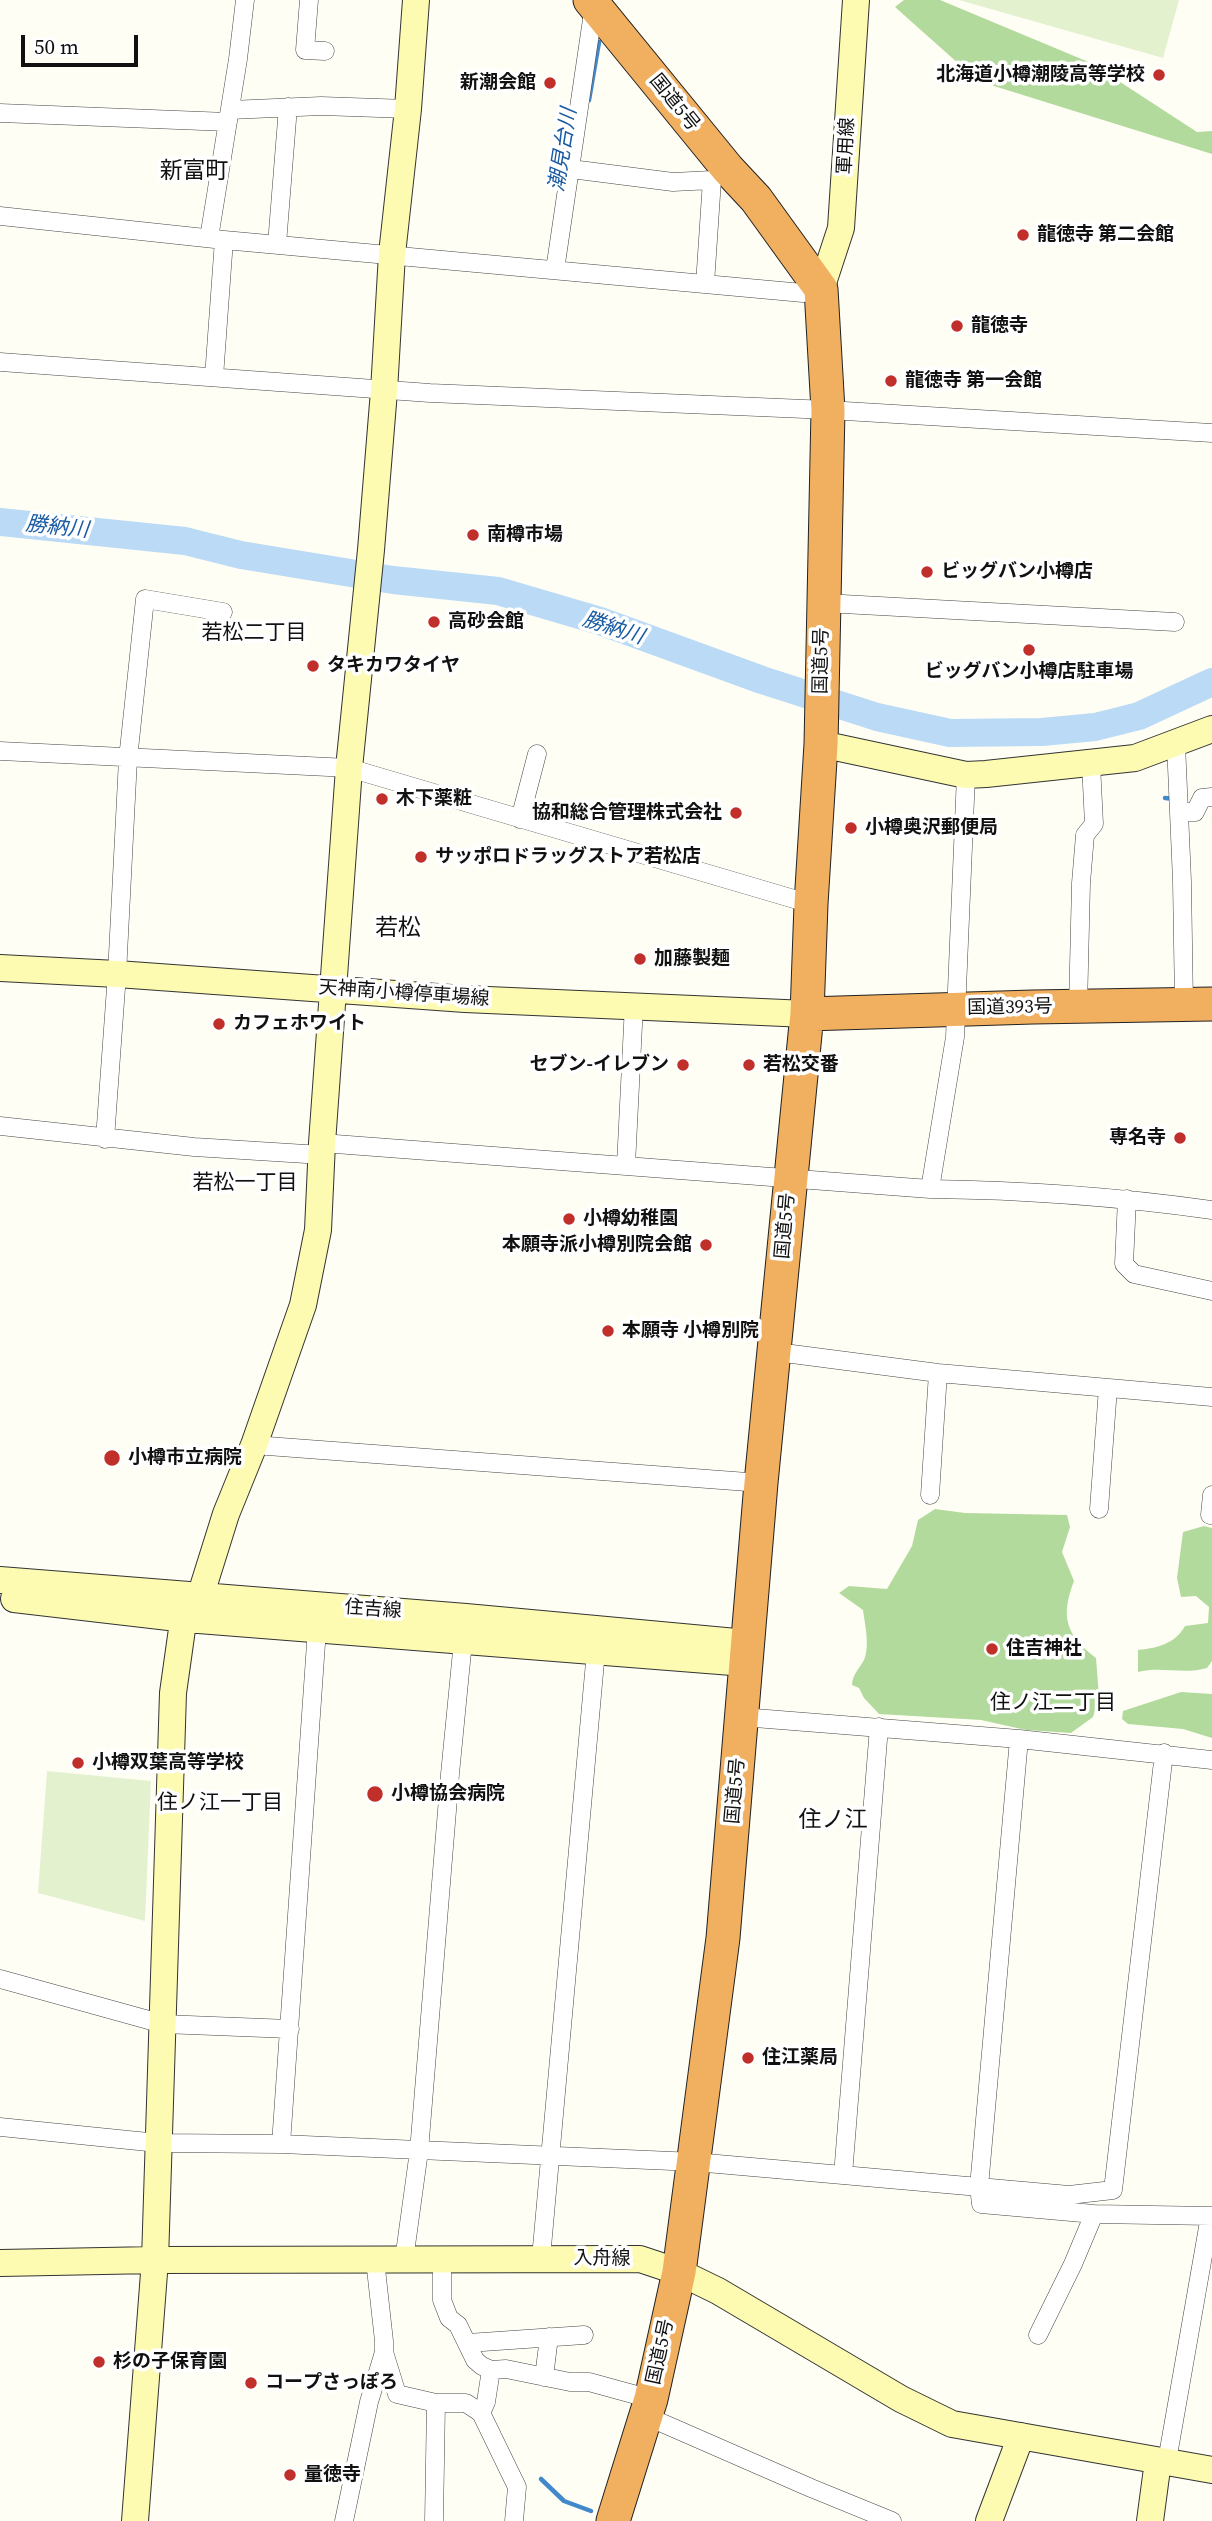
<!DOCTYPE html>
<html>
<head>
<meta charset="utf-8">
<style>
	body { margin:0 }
	#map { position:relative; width:1212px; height:2521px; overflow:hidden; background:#fffef5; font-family:"Source Serif 4",serif }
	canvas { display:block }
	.scale { position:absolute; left:21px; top:35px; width:117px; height:32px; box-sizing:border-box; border:4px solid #111; border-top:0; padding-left:9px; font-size:21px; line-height:24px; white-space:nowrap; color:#111; -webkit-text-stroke:5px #fff; paint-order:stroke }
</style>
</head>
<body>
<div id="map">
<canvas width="1212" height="2521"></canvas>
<div class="scale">50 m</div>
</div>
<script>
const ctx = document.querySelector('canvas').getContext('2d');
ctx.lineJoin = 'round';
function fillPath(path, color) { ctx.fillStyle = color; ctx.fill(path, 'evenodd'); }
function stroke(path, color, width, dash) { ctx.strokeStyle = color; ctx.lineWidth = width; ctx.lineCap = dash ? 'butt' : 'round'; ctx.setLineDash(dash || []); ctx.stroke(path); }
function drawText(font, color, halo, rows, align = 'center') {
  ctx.font = font + ' "Source Serif 4","Noto Sans JP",serif'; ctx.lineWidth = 7; ctx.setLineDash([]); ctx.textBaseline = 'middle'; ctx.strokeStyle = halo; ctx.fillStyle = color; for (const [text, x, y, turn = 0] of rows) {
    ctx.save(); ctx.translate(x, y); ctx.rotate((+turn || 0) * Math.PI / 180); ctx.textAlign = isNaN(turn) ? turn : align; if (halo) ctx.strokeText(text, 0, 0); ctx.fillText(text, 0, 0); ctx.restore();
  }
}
const forest = new Path2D(`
	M 904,0 L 940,0 L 1091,63 L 1197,132 L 1212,131 L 1212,154 L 978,81 L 895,7 Z
	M 935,1509 L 965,1513 L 1067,1515 L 1070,1527 L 1062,1552 L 1074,1581 C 1060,1617 1066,1635 1096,1658 L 1099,1696 L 1093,1717 L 1071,1733 L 1026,1730 L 981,1720 L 879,1714 L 864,1698 L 859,1688 L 852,1685 C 852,1675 859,1669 864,1660 C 870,1646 865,1625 863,1610 L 839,1593 L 849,1586 L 887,1589 L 912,1546 L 918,1520 Z
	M 1204,1526 L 1212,1528 L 1212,1661 L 1207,1668 C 1184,1675 1161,1666 1138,1672 L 1138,1650 C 1157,1648 1175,1644 1185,1626 L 1208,1623 L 1209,1607 L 1196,1596 L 1181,1597 L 1177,1578 L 1183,1532 Z
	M 1181,1692 L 1212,1694 L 1212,1738 L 1183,1729 L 1128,1724 L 1122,1719 L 1123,1711 Z`);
const pitch = new Path2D(`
	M 959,0 L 1179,0 L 1163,58 Z
	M 47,1771 L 151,1781 L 145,1921 L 38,1893 Z`);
const stream = new Path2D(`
	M 589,100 L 599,42
	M 1165,798 L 1175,799
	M 541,2479 L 564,2501 L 591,2511`);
const river = new Path2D(`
	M 0,522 L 185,541 L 241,555 L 393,580 L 498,591 L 600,621 L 762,680 L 877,717 L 950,733 L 1042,732 L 1095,727 L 1139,716 L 1212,682`);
const street = new Path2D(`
	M 309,0 L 305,50 L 325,51
	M 230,110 L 321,106 L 408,109
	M 0,113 L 228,122
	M 571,169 L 673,182 L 712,180 L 728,169
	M 0,216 L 224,240 L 803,293 L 821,289
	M 209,238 L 238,59 L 245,0
	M 277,244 L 288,107
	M 555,270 L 594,6
	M 705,284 L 712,180
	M 0,362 L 430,393 L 828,410 L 1212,433
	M 214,377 L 224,240
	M 824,603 L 1175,622
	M 1176,744 L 1182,881 L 1184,1004
	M 0,751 L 349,768 L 811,904
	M 1179,812 L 1195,812 L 1202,798 L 1212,797
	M 520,819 L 537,754
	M 1078,1008 L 1081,883 L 1085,835 L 1094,824 L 1091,764
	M 0,1126 L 194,1147 L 322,1155
	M 105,1139 L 117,974 L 128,759 L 145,599 L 223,612
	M 322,1143 L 930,1189 C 1024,1190 1119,1197 1212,1210
	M 626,1165 L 634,1005
	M 930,1189 L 955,1037 L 966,775
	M 1127,1199 L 1124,1264 L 1134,1274 L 1212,1291
	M 774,1353 L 792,1354 L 938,1373 L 1212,1397
	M 254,1445 L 761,1483
	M 930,1495 L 938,1373
	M 1099,1509 L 1108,1388
	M 1210,1515 L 1212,1495
	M 742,1717 L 1019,1739 L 1212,1760
	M 1019,1739 L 979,2187 L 1069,2195 L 1113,2190 L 1164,1753
	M 0,1979 L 163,2024 L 290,2029
	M 0,2127 L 158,2143 L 281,2144 L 695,2162 L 979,2187 L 981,2204 L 1094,2214 L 1212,2216
	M 281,2144 L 317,1629
	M 843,2175 L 879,1727
	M 541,2258 L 596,1651
	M 442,2259 L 442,2300 L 449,2318 L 458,2325 L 475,2360 L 482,2366 L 491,2370 L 506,2369 L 570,2382 L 589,2382 L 651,2399
	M 404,2260 L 419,2151 L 450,1774 L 464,1631
	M 1038,2335 L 1073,2264 L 1094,2214
	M 468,2343 L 584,2335
	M 384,2352 L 397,2394 L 436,2403 L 434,2521
	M 544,2377 L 549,2337
	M 436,2403 L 466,2403 L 481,2413 L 517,2487 L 514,2521
	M 481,2413 L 486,2402 L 491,2370
	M 646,2416 L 811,2488 L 892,2521
	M 1167,2461 L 1210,2216
	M 344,2521 L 369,2402 L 384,2352 L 384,2341 L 375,2260`);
const secondary = new Path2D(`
	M 821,289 L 841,228 L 856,0
	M 821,744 L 966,775 L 986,774 L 1135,758 L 1212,729
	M 0,968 L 117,974 L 465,999 L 807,1014
	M 0,1580 L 466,1617 L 747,1643
	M 14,1599 L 186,1619 L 745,1663
	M 0,2263 L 155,2260 L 640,2259 L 679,2272 L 718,2291 L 901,2399 L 952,2424 L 1212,2470
	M 135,2521 L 155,2260 L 173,1693 L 182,1629 L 200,1597 L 226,1514 L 254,1445 L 303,1305 L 318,1230 L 322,1143 L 349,768 L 371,550 L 384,391 L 392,254 L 408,109 L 416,0
	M 989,2521 L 1021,2436
	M 1150,2521 L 1158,2461`);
const highway = new Path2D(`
	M 590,0 L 728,169 L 756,199 L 821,289 L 828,410 L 821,744 L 811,904 L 807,1014 L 761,1483 L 723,1938 L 679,2272 L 651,2399 L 613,2521
	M 807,1014 L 1033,1007 L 1212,1004`);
const markers = [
	[1159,75,7,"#c02f29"],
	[550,83,7,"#c02f29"],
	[1023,235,7,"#c02f29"],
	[957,326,7,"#c02f29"],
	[891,381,7,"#c02f29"],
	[473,535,7,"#c02f29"],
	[927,572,7,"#c02f29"],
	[434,622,7,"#c02f29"],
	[1029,650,7,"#c02f29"],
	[313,666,7,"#c02f29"],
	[382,799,7,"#c02f29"],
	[736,813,7,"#c02f29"],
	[851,828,7,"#c02f29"],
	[421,857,7,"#c02f29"],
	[640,959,7,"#c02f29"],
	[219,1024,7,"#c02f29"],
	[683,1065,7,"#c02f29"],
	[749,1065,7,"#c02f29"],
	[1180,1138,7,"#c02f29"],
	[569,1219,7,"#c02f29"],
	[706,1245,7,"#c02f29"],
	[608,1331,7,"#c02f29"],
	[112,1458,9,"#c02f29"],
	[992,1649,7,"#c02f29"],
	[78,1763,7,"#c02f29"],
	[375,1794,9,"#c02f29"],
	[748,2058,7,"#c02f29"],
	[99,2362,7,"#c02f29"],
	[251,2383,7,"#c02f29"],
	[290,2475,7,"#c02f29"]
];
const poiNames = [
	["北海道小樽潮陵高等学校",1145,75,"right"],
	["新潮会館",536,83,"right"],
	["龍徳寺 第二会館",1037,235],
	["龍徳寺",971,326],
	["龍徳寺 第一会館",905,381],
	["南樽市場",487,535],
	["ビッグバン小樽店",941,572],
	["高砂会館",448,622],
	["タキカワタイヤ",327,666],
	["ビッグバン小樽店駐車場",1029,672,"center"],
	["木下薬粧",396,799],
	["協和総合管理株式会社",722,813,"right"],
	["小樽奥沢郵便局",865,828],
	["サッポロドラッグストア若松店",435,857],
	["加藤製麺",654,959],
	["カフェホワイト",233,1024],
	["セブン-イレブン",669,1065,"right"],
	["若松交番",763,1065],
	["専名寺",1166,1138,"right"],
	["小樽幼稚園",583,1219],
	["本願寺派小樽別院会館",692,1245,"right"],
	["本願寺 小樽別院",622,1331],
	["小樽市立病院",128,1458],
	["住吉神社",1006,1649],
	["小樽双葉高等学校",92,1763],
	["小樽協会病院",391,1794],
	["住江薬局",762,2058],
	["杉の子保育園",113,2362],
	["コープさっぽろ",265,2383],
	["量徳寺",304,2475]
];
const streetNames = [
	["国道5号",674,103,51],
	["軍用線",847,146,-87],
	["国道5号",822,661,-89],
	["天神南小樽停車場線",404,994,4],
	["国道393号",1010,1008,-1],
	["国道5号",786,1226,-85],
	["住吉線",373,1610,4],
	["国道5号",736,1791,-85],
	["入舟線",602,2259],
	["国道5号",661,2352,-78]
];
const waterNames = [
	["潮見台川",564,150,-81],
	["勝納川",57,528,6],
	["勝納川",613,629,18]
];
const neighbourhoodNames = [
	["若松二丁目",254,634],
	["若松一丁目",245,1184],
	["住ノ江二丁目",1053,1704],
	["住ノ江一丁目",220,1804]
];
const quarterNames = [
	["新富町",194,172],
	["若松",398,929],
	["住ノ江",833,1821]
];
fillPath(forest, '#b3da9d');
fillPath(pitch, '#e3f1cf');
stroke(stream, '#4289cc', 4.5);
stroke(river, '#badaf5', 28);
stroke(street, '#444', 19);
stroke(secondary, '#333', 28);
stroke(highway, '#222', 35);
stroke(street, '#fff', 18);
stroke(secondary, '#fdfbb1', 26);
stroke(highway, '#f1af60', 33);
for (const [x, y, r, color] of markers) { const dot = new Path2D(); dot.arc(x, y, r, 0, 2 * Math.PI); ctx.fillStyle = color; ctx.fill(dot); stroke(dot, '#fff', 2.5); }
drawText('bold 19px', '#111', '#fff', poiNames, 'left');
drawText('19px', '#111', '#fff', streetNames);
drawText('italic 21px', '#1a5ba2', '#fff', waterNames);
drawText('21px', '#111', '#fff', neighbourhoodNames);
drawText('23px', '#111', '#fff', quarterNames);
</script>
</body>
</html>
